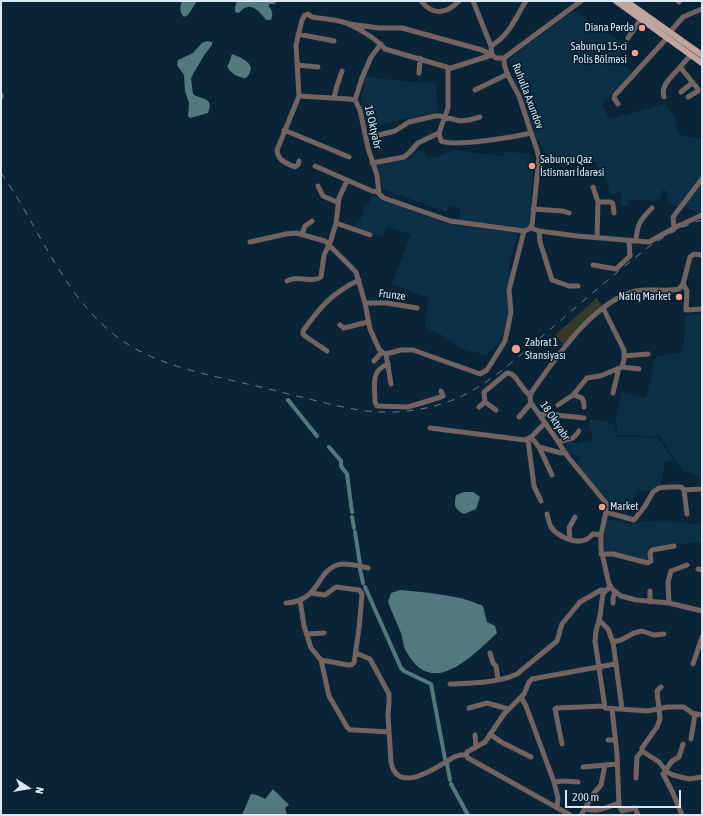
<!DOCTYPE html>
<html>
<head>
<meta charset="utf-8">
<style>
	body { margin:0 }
	#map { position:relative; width:703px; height:816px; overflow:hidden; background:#092436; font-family:"Asap Condensed",sans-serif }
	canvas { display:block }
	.frame { position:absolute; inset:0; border:2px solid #d9e8f4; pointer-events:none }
	.north { position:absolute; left:8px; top:768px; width:40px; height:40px; -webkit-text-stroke:3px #011b2c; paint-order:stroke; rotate:102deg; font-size:11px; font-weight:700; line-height:16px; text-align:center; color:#d9e8f4 }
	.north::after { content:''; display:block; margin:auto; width:14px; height:18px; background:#d9e8f4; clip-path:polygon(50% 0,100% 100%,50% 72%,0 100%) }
	.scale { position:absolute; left:565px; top:790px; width:116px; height:18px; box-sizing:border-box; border:2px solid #d9e8f4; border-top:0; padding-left:5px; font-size:12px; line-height:14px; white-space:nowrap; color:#d9e8f4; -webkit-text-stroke:3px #011b2c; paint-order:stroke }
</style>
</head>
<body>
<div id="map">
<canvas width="703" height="816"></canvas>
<div class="frame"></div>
<div class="north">N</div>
<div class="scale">200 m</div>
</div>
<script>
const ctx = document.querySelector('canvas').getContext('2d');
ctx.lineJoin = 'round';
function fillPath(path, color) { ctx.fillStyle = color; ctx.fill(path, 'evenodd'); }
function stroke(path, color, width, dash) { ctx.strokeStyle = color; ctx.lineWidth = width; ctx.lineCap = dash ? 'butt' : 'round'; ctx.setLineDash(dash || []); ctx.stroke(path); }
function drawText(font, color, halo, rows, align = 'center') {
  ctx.font = font + ' "Asap Condensed",sans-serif'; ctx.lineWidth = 3; ctx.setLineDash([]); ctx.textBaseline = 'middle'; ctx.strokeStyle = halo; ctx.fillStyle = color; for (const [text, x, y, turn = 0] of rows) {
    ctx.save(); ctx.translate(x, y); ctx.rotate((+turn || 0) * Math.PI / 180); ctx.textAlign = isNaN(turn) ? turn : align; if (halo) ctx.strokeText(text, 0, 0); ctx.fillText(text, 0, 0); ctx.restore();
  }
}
const built = new Path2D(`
	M 573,11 L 626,45 L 617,59 L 632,72 L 603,104 L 609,119 L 665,104 L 678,122 L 675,125 L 680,135 L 701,139 L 701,144 L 702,146 L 702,176 L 677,207 L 666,198 L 667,191 L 662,190 L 661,197 L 658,201 L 629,200 L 628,206 L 621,206 L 621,191 L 610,195 L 606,177 L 600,178 L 596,161 L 573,164 L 566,162 L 561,156 L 553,160 L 544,152 L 544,149 L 536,138 L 509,59 Z
	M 365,77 L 436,84 L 438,112 L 367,127 L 361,102 Z
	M 424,150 L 426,157 L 438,157 L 452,150 L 504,156 L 504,152 L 530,153 L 528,170 L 533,170 L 529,225 L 524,228 L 459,220 L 460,208 L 449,207 L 446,212 L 383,189 L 378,165 L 381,162 L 410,159 L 414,153 Z
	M 702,181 L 702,213 L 699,214 L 683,205 Z
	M 372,195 L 443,222 L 456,226 L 518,233 L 508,269 L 512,271 L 505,293 L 509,307 L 502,341 L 485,355 L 463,349 L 444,336 L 425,327 L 428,298 L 392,284 L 411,235 L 387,226 L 383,237 L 354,227 L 356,220 L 360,221 L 365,204 L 368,205 Z
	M 702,314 L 702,485 L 699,484 L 699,476 L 683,471 L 659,436 L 617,435 L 616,415 L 622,392 L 646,398 L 656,357 L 681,352 L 686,331 L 685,316 Z
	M 590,419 L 615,424 L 616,436 L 658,438 L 674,461 L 665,462 L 661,485 L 649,491 L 638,489 L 626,515 L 609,501 L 577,465 L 580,457 L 567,453 L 567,442 L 579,443 L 580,441 L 591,442 L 593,431 L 589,430 Z
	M 607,519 L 635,525 L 642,521 L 702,524 L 702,542 L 648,547 L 648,561 L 604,550 Z`);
const green = new Path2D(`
	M 597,298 L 601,305 L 581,324 L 564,345 L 555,335 Z`);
const water = new Path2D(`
	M 182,1 L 197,1 L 188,15 L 184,17 C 179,12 180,7 182,1 Z
	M 237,1 L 276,1 L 275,4 L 269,4 L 269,7 C 273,11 273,14 271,20 L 266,20 C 258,10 250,0 239,13 L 235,12 L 235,7 Z
	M 207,41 L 212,42 L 212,45 L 205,54 L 193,74 L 191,78 L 193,94 C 201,100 215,97 208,113 L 190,118 L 188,116 L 189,103 L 185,91 L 184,75 L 177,65 L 178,60 L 193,53 L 202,43 Z
	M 232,54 C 243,58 259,65 246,78 C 238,78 230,73 227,66 L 229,63 Z
	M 464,492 L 473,492 L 480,497 L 476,509 L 464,514 C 454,509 454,505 456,495 Z
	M 400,590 C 428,593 457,594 483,606 L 487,622 L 495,626 L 497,633 C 472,656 432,700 406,651 C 403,646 403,639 401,633 C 397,623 392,613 388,602 L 391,593 Z
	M 273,789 L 289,805 L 285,808 L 287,815 L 242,815 L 251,794 L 257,795 L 265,799 Z`);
const canal = new Path2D(`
	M 288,400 L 317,436
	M 329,447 L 341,461 L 341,466 L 347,474 L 352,512
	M 352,517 L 354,528
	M 355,532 L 360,564
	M 360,569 L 363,583
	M 365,587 L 401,668 L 404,671 L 431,684 L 445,759
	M 447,764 L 450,780
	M 451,784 L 468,815`);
const minor = new Path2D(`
	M 421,1 C 433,16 446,14 459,1
	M 473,1 L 491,46 L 492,55 L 496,58 L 504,58
	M 678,1 L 679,2
	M 350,24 L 379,28 L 402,28 L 482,50 L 492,55 L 448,69 L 448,108 L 439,133 L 418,143 L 409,153 L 404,157 L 372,163
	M 670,32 L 683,17 L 702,9
	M 298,34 L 334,41
	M 628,38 L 641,19
	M 491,46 C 510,35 515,18 526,1
	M 297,65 L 318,67
	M 419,73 L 420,58
	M 475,90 L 508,74
	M 681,92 L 692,83
	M 1,95 L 1,97
	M 299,96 L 349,99 L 355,100 L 360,110 L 368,148 L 377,175 L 379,194 L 384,198 L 450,221 L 524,231
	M 664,97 C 660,85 673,76 680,67
	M 688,97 L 698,91 L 698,89 L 680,67 L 691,55
	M 334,98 L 336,89 L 342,71
	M 355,100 L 362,78 L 371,57 L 381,44
	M 618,104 L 614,98 L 615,95 L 667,38
	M 284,130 L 349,157
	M 439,133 L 441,141 C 455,147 514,137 531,133
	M 379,135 L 395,131 L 409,122 L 435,116 L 440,116 L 460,121 L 469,120 L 480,117
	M 299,161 L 298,165 L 295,167 C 286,163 278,161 277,150 L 299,96 L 296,45 L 302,20 L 305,15 L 308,14 L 312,17 C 322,19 333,19 343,22 C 354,25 378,40 385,49 L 450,68
	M 315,166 L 372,191 L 379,192
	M 318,186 L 323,196 L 337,202
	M 593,187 L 598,202 L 597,238
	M 598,202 L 611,202 L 613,204 L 614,213
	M 533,209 L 563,211 L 569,213
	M 336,223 L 370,235
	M 531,228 L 539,231 L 577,236 L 649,242 L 674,228 L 702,215
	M 674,228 L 673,217 L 702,179
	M 524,231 L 529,229 L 532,225 L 539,158 L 537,150 C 531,133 525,114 519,96 C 514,85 503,71 504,58 L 581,1
	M 539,231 L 540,242 L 552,280 L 569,286 L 578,286
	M 302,234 L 305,226 L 312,221
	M 636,241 C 637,224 640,220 652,208
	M 250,242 L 286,234 L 296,233 L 325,241 L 356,272 L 365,303 L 370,329 L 379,349 L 382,352 L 386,354 L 401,350 L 413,350 L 480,374 L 487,370 L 505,341 L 511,312 L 509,290 L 524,231
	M 702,255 L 694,254 L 690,257 L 683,284 L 679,289 C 665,292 650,288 636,291 C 592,302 556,358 531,393 L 530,398 L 531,403 L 555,437 L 568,457 L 606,503 L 606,512 L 601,535 L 601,549 L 609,584 L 613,590 L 621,596 L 636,600 L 669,603 L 702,611
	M 593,265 L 616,269 L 630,256 L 629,240
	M 287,281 C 298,274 310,284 321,277 L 324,255 L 331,240 L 336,223 L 339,198 L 347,181
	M 683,284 L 687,291 L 686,310 L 702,309
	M 365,303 L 387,303 L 417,308
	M 340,325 L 344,328 L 368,322
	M 327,351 L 305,336 L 303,334 L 303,331 C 320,307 332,293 359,280
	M 386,354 L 391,384
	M 624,356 L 648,354
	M 374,361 L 382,352
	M 388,364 C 370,371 375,385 375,402 L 377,406 L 408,407 L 441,397 L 443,396 L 441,391
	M 622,367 L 639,369
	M 613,393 L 619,368
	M 573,395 C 582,397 584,398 584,407
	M 558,405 L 573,395 L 587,378 L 600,376 L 622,367 L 624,360 L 624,350 L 603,308
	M 479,407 L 485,402
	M 496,410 L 485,402 L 484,392 L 507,373 C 517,373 521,390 530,395
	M 540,415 L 546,414 L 584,418
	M 519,417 L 531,403
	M 430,428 L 525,440 L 531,437 L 545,423
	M 531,437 L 539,447 L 552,475
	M 528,440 L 534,486 L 541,501
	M 558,442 C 569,438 572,442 579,431
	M 539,447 L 561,453 L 565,453
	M 684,490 L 687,514
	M 606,512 L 634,520 L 645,506 L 653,492 L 659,488 L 670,487 L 681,487 L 684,490 L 702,489
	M 547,514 C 548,518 549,523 551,527 C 557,536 574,544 585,540 C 588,539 591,536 593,534 L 601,535
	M 570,539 L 569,528 L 575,517
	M 601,554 L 613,554 L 648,563 L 651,561 L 650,553 L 652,550 L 674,546
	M 698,569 L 702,570
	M 610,587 L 603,593 L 600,616 L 596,631 L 595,641 L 605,708 L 648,711 L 667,707 L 684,707 L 692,713 L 702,715
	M 650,591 L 650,602
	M 311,593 L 325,595 L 336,587 L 359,590 L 361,592 L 362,595 L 359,628 L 354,663 L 351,665 L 348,665 L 321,660
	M 300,600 L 304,626 L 311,648 L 321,660 L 329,696 L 347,727 L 350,730 L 355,730 L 389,732
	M 286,603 C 320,601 316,572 337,565 C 346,562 359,566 368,568
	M 613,603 L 613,598 L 615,592
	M 669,603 L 668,582 L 671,571 L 687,565
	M 599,620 L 608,629 L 613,642 L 622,709
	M 307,634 L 324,633
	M 613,642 L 621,640 L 634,633 L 642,631 L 654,635 L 664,634
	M 356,653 L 370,659 L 389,694 L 389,702 L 388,715 L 391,762 C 397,796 437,767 454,757 L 460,755 L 466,755 L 468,758 L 570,815
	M 490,653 L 493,663 L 496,666 L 498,679
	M 693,664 L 702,637
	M 450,684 C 470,683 499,683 517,674 L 557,641 L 562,624 L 580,602 L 601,590 L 605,591
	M 661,687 L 657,691 L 660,719 L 657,727 L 642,748 L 642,751 L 659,762 L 667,772 L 673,775 L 689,779 L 702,777
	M 521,697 L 526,706 L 554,782 L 558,798 L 557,808
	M 469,708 L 487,703 L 508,709
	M 612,709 L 617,754 L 619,806 L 622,811 L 635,808 L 638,815
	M 490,734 L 501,742 L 531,757
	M 475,735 L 476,747
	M 691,739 L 695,714
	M 608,740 L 615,740
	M 562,744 L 555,709 L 557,708 L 604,706
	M 466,755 L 467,752 L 485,742 L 504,714 L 524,694 L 529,682 L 532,679 L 615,664
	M 583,767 L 617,764
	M 636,778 L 637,757 L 642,751
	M 554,782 L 563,781 L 578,782
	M 585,809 C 597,813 607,807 619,803
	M 581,815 L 594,793 L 601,785 L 605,765
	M 682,815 L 672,791 L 663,774 L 672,761 L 679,757 L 683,744`);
const major = new Path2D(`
	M 616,1 L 702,63
	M 626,1 L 702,55`);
const rail = new Path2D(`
	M 1,173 C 38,225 61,291 111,332 C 144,360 185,369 225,379 C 248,384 270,389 292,395 C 320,401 355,412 383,412 C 409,413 439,407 462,396 C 493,381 520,355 546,333 C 581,303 615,273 651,245 C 667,235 684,225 702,220`);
const markers = [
	[642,28,4,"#f59d8f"],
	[635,53,4,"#f59d8f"],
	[532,166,4,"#f59d8f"],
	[679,297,4,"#f59d8f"],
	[516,349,5,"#f59d8f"],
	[602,507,4,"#f59d8f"]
];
const poiNames = [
	["Diana Pərdə",634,28],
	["Sabunçu 15-ci",627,47],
	["Polis Bölməsi",627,60],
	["Sabunçu Qaz",540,160,"left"],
	["İstismarı İdarəsi",540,173,"left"],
	["Natiq Market",671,297],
	["Zabrat 1",525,343,"left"],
	["Stansiyası",525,356,"left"],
	["Market",610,507,"left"]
];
const streetNames = [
	["Ruhulla Axundov",528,96,69],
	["18 Oktyabr",373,127,77],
	["Frunze",392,295,7],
	["18 Oktyabr",555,421,56]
];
fillPath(built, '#0c3046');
fillPath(green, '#373928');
fillPath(water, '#53797e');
stroke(canal, '#53797e', 4);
stroke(minor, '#726360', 5);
stroke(major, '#c2a49e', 6);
stroke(rail, '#6a7f8f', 1, [7, 7]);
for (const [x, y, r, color] of markers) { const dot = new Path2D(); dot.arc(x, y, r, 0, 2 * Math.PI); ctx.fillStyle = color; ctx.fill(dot); stroke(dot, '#011b2c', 1.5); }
drawText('11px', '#d9e8f4', '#011b2c', poiNames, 'right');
drawText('11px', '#d9e8f4', '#011b2c', streetNames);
</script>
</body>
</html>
